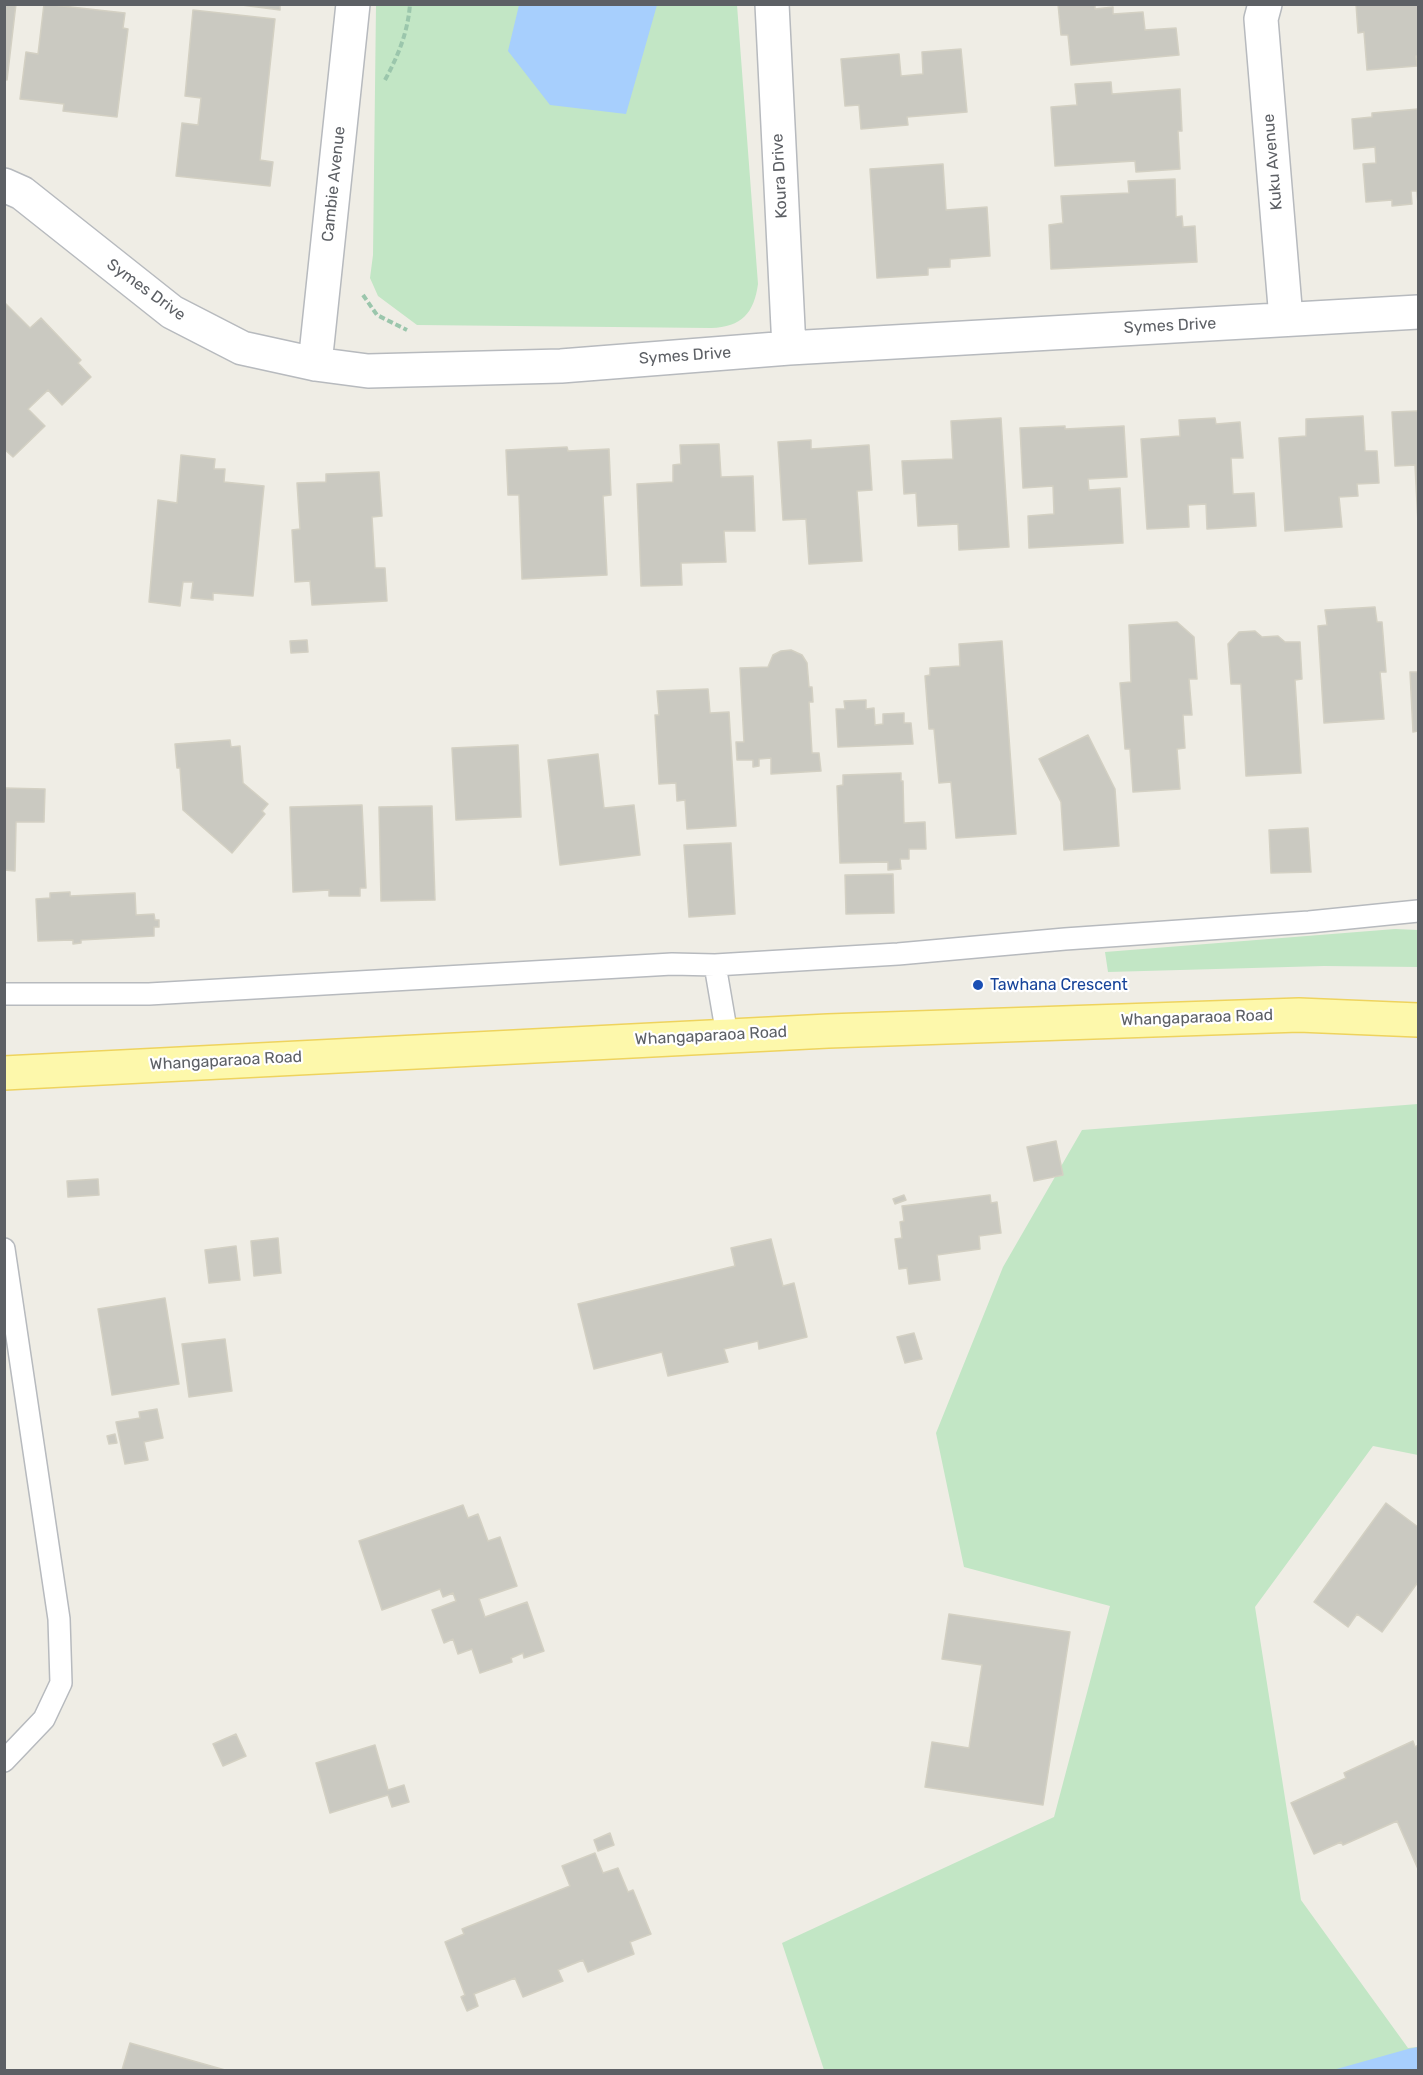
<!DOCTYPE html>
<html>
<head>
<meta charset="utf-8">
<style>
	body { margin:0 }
	#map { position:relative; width:1423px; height:2075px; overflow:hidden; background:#efede5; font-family:Rubik,sans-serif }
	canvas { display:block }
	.frame { position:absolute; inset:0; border:6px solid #5d6065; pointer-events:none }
</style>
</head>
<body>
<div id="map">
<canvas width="1423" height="2075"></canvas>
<div class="frame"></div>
</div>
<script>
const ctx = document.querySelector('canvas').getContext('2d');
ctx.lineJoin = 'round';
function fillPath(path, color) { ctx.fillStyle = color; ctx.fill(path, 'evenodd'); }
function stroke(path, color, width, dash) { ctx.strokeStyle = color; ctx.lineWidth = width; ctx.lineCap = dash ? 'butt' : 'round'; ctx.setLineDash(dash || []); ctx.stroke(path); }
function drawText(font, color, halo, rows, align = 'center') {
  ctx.font = font + ' Rubik,sans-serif'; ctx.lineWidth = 4.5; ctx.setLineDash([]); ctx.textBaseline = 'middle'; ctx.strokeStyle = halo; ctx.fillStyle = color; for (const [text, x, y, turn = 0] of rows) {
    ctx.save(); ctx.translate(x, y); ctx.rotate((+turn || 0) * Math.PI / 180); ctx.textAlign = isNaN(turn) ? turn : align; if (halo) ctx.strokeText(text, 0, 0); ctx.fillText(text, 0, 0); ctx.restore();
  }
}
const green = new Path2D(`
	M 376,5 L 737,5 L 758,284 C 754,313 742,327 711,328 L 417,325 L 378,296 L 370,278 L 373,255 Z
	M 1395,929 L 1418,930 L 1418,967 L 1324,966 L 1108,972 L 1105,952 Z
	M 1418,1104 L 1418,1455 L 1373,1446 L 1255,1607 L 1301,1900 L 1408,2048 L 1418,2047 L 1418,2070 L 824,2070 L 782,1943 L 1054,1817 L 1110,1606 L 964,1567 L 936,1433 L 1003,1267 L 1082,1130 Z`);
const water = new Path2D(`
	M 519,5 L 657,5 L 626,114 L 550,105 L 508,51 Z
	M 1418,2047 L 1418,2070 L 1333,2070 L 1408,2049 Z`);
const building = new Path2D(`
	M 4,4 L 16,4 L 7,80 L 4,79 Z
	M 44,4 L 125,13 L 123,28 L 128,29 L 117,117 L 63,111 L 64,104 L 20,99 L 26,52 L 38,54 Z
	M 234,4 L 280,4 L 280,10 Z
	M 1058,4 L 1095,4 L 1095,9 L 1113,7 L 1113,14 L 1143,12 L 1145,30 L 1176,28 L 1179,55 L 1071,65 L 1068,35 L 1061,35 Z
	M 1356,4 L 1418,4 L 1418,56 L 1416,56 L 1417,66 L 1367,70 L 1364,32 L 1358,33 Z
	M 193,10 L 275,19 L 260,160 L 273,162 L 270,186 L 176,176 L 182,123 L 198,125 L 201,98 L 185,96 Z
	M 961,49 L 967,112 L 907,117 L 908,125 L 861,129 L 859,105 L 845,106 L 841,59 L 899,54 L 901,76 L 923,74 L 922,52 Z
	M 1111,82 L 1112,94 L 1180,89 L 1182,131 L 1178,131 L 1180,169 L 1136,172 L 1135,161 L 1055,166 L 1051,107 L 1077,105 L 1075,84 Z
	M 1418,109 L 1418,205 L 1417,191 L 1411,191 L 1412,204 L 1392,206 L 1392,200 L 1366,202 L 1363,164 L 1376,163 L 1375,147 L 1354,149 L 1352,119 L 1372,117 L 1372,113 Z
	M 943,164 L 946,210 L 987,207 L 990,256 L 950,259 L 950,267 L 928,268 L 928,275 L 877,278 L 870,169 Z
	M 1175,179 L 1176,217 L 1182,216 L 1183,227 L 1195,226 L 1197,262 L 1051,269 L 1049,225 L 1063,223 L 1061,196 L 1129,193 L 1128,181 Z
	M 4,302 L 30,328 L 41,318 L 81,360 L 78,363 L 91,377 L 62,405 L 48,390 L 28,409 L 45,426 L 13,457 L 4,449 Z
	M 1418,411 L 1418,523 L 1415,465 L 1395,466 L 1392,412 Z
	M 1363,416 L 1365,451 L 1377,451 L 1379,483 L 1357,484 L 1358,496 L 1339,497 L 1342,527 L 1285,531 L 1279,438 L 1306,436 L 1306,419 Z
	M 1001,418 L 1009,547 L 959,550 L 958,524 L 918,526 L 916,493 L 904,494 L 902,461 L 953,459 L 951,421 Z
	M 1215,418 L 1216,424 L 1240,422 L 1243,458 L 1231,458 L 1233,494 L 1254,493 L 1256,526 L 1207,529 L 1206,504 L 1188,505 L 1189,527 L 1147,529 L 1141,439 L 1180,436 L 1179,420 Z
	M 1065,426 L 1065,429 L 1124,426 L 1127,477 L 1088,479 L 1089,490 L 1120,488 L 1123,543 L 1029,548 L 1028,516 L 1054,514 L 1053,486 L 1023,488 L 1020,428 Z
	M 811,440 L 811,449 L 869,445 L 872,490 L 857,491 L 862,561 L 809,564 L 806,519 L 783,520 L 778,442 Z
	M 719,444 L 721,477 L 753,476 L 755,531 L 724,531 L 726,562 L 681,563 L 682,585 L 641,586 L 637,484 L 673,482 L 673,465 L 681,464 L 680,445 Z
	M 567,447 L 568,451 L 609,449 L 611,495 L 603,496 L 607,575 L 522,579 L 519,495 L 508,495 L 506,450 Z
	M 181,455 L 215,459 L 214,469 L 225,469 L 224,482 L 264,486 L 253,596 L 213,593 L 213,600 L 191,598 L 193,582 L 183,582 L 180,606 L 149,602 L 158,500 L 177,503 Z
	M 379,472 L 382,516 L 372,517 L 375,568 L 385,568 L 387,601 L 312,605 L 310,581 L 295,582 L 292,530 L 300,529 L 297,483 L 326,482 L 326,474 Z
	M 1375,607 L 1377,622 L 1382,622 L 1386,672 L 1380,672 L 1384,719 L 1324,723 L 1318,626 L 1327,625 L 1325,610 Z
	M 1177,622 L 1194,637 L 1197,679 L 1189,679 L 1192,715 L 1183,715 L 1185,748 L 1177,749 L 1180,789 L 1133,792 L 1130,749 L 1125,749 L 1120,683 L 1131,682 L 1129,625 Z
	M 1255,631 L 1262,637 L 1278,636 L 1285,642 L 1300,642 L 1302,679 L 1295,680 L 1301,773 L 1246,776 L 1241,684 L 1231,684 L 1228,644 L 1239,632 Z
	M 307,640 L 308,652 L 291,653 L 290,641 Z
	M 1002,641 L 1016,834 L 956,838 L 951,782 L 939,783 L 934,729 L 929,729 L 925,676 L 930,675 L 930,668 L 960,666 L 959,644 Z
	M 791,650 L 802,655 L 807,663 L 809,687 L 812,687 L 813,702 L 809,702 L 812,753 L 819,753 L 821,771 L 771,774 L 771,758 L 759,759 L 759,766 L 753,767 L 753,760 L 737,760 L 736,742 L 744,742 L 740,668 L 768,667 L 773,655 L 781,651 Z
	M 1410,672 L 1418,672 L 1418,731 L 1413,732 Z
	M 708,689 L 710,713 L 729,712 L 736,826 L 687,829 L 685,800 L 677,801 L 676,783 L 659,784 L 655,715 L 659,715 L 657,691 Z
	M 866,700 L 866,709 L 874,708 L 875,725 L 883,724 L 883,714 L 904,713 L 904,723 L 911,723 L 913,744 L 838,747 L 836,709 L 845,709 L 844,701 Z
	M 1088,735 L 1115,789 L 1119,846 L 1064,850 L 1061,802 L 1039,759 Z
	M 230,740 L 231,747 L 240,746 L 243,783 L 268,804 L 262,811 L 265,814 L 232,853 L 183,810 L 180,768 L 177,768 L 175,744 Z
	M 518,745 L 521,817 L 456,820 L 452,748 Z
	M 598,754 L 604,808 L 634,805 L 640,855 L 560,865 L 548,760 Z
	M 901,773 L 901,781 L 903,781 L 904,823 L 925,822 L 926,849 L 909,849 L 909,859 L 900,859 L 901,869 L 888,870 L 888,862 L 840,863 L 837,786 L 843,785 L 843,775 Z
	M 4,788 L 45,789 L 44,822 L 16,822 L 15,871 L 4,870 Z
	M 362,805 L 366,888 L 360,888 L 360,896 L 329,896 L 329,890 L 293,892 L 290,807 Z
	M 432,806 L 435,900 L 381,901 L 379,807 Z
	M 1308,828 L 1311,872 L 1271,873 L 1269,830 Z
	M 731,843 L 735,914 L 689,917 L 684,845 Z
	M 893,874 L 894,913 L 846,914 L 845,875 Z
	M 70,892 L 70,896 L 135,893 L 136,915 L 154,914 L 155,920 L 159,920 L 159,927 L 154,927 L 154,936 L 81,940 L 81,943 L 73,944 L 73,940 L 38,941 L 36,899 L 50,898 L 50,893 Z
	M 1056,1141 L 1063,1175 L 1034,1181 L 1027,1147 Z
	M 98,1179 L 99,1195 L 68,1197 L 67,1181 Z
	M 904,1195 L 906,1200 L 895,1204 L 893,1199 Z
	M 990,1195 L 991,1203 L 997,1202 L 1001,1233 L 979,1236 L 980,1249 L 937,1255 L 940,1280 L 909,1284 L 907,1268 L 899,1269 L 895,1239 L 902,1238 L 900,1222 L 904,1221 L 902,1206 Z
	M 278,1238 L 281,1273 L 254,1276 L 251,1241 Z
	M 771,1239 L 783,1286 L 794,1283 L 807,1337 L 759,1349 L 758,1341 L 724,1349 L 728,1362 L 668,1376 L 662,1352 L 594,1369 L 578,1304 L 735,1266 L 731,1248 Z
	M 236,1246 L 240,1280 L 209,1283 L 205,1250 Z
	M 165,1298 L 179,1384 L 112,1395 L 98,1309 Z
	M 914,1333 L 922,1359 L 905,1363 L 897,1337 Z
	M 225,1339 L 232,1391 L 189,1397 L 182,1344 Z
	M 157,1409 L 163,1438 L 144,1442 L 148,1460 L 125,1464 L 116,1422 L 140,1418 L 139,1412 Z
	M 115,1434 L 117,1443 L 109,1444 L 107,1436 Z
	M 1386,1503 L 1418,1527 L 1418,1582 L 1382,1632 L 1357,1614 L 1348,1627 L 1314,1602 Z
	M 463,1505 L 468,1518 L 478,1514 L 488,1541 L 500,1537 L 517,1586 L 479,1599 L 485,1617 L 527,1602 L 544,1651 L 524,1658 L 523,1653 L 511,1658 L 512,1662 L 480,1673 L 472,1649 L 458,1654 L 453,1639 L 444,1643 L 432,1610 L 456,1601 L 453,1593 L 443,1597 L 440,1589 L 382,1610 L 359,1541 Z
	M 949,1614 L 1070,1632 L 1043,1805 L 925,1787 L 932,1742 L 969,1748 L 982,1665 L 942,1659 Z
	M 236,1734 L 246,1756 L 223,1766 L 213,1744 Z
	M 1413,1741 L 1415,1747 L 1418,1745 L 1418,1869 L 1397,1821 L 1343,1845 L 1341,1842 L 1314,1854 L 1291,1803 L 1346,1778 L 1344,1773 Z
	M 375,1745 L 388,1790 L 404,1785 L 409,1802 L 392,1807 L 388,1795 L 330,1813 L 316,1763 Z
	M 610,1833 L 614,1845 L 598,1851 L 594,1840 Z
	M 595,1853 L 603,1873 L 618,1868 L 628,1892 L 633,1890 L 651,1934 L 630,1942 L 634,1954 L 588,1972 L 583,1960 L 558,1970 L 563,1981 L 523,1997 L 515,1978 L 474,1994 L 478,2006 L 467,2011 L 461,1997 L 465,1995 L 445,1942 L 464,1934 L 462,1929 L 570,1886 L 562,1866 Z
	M 130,2043 L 225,2070 L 122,2070 Z`);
const path = new Path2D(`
	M 385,80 C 398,56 408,32 410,4
	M 363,295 L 377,315 L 407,330`);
const service = new Path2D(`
	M 715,965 L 727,1035
	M 4,994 L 149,994 L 672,964 L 715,965 L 898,954 L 1065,939 L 1309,922 L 1418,911
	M 4,1249 L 59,1619 L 61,1683 L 44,1719 L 4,1761`);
const minor = new Path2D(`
	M 772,4 L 789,348
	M 1265,4 L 1261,19 L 1286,319
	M 4,185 L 22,193 L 172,312 L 242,348 L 315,364 L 368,371 L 561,366 L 789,348 L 1418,312
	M 315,364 L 353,4`);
const primary = new Path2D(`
	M 4,1073 L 828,1031 L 1299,1015 L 1418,1020`);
const markers = [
	[978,985,6,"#1a4fb4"]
];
const streetNames = [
	["Kuku Avenue",1273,162,-95],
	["Koura Drive",780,176,-93],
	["Cambie Avenue",334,184,-84],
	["Symes Drive",146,290,36],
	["Symes Drive",1170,326,-3],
	["Symes Drive",685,356,-4],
	["Whangaparaoa Road",1197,1018,-2],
	["Whangaparaoa Road",711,1036,-3],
	["Whangaparaoa Road",226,1061,-3]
];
const transitNames = [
	["Tawhana Crescent",990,985]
];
fillPath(green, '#c2e6c5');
fillPath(water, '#a7cffd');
fillPath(building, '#cac9c1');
stroke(building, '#d3d0c3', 1.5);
stroke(service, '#b7babe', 24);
stroke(minor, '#b7babe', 36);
stroke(primary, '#eed35e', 36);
stroke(path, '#9bc6ac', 4, [6, 3]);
stroke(service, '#fff', 21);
stroke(minor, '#fff', 33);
stroke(primary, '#fdf8ab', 33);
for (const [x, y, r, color] of markers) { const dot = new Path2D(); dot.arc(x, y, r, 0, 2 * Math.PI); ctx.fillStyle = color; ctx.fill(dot); stroke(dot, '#fff', 2); }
drawText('16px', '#5d6065', '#fff', streetNames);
drawText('16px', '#164399', '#fff', transitNames, 'left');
</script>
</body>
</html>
